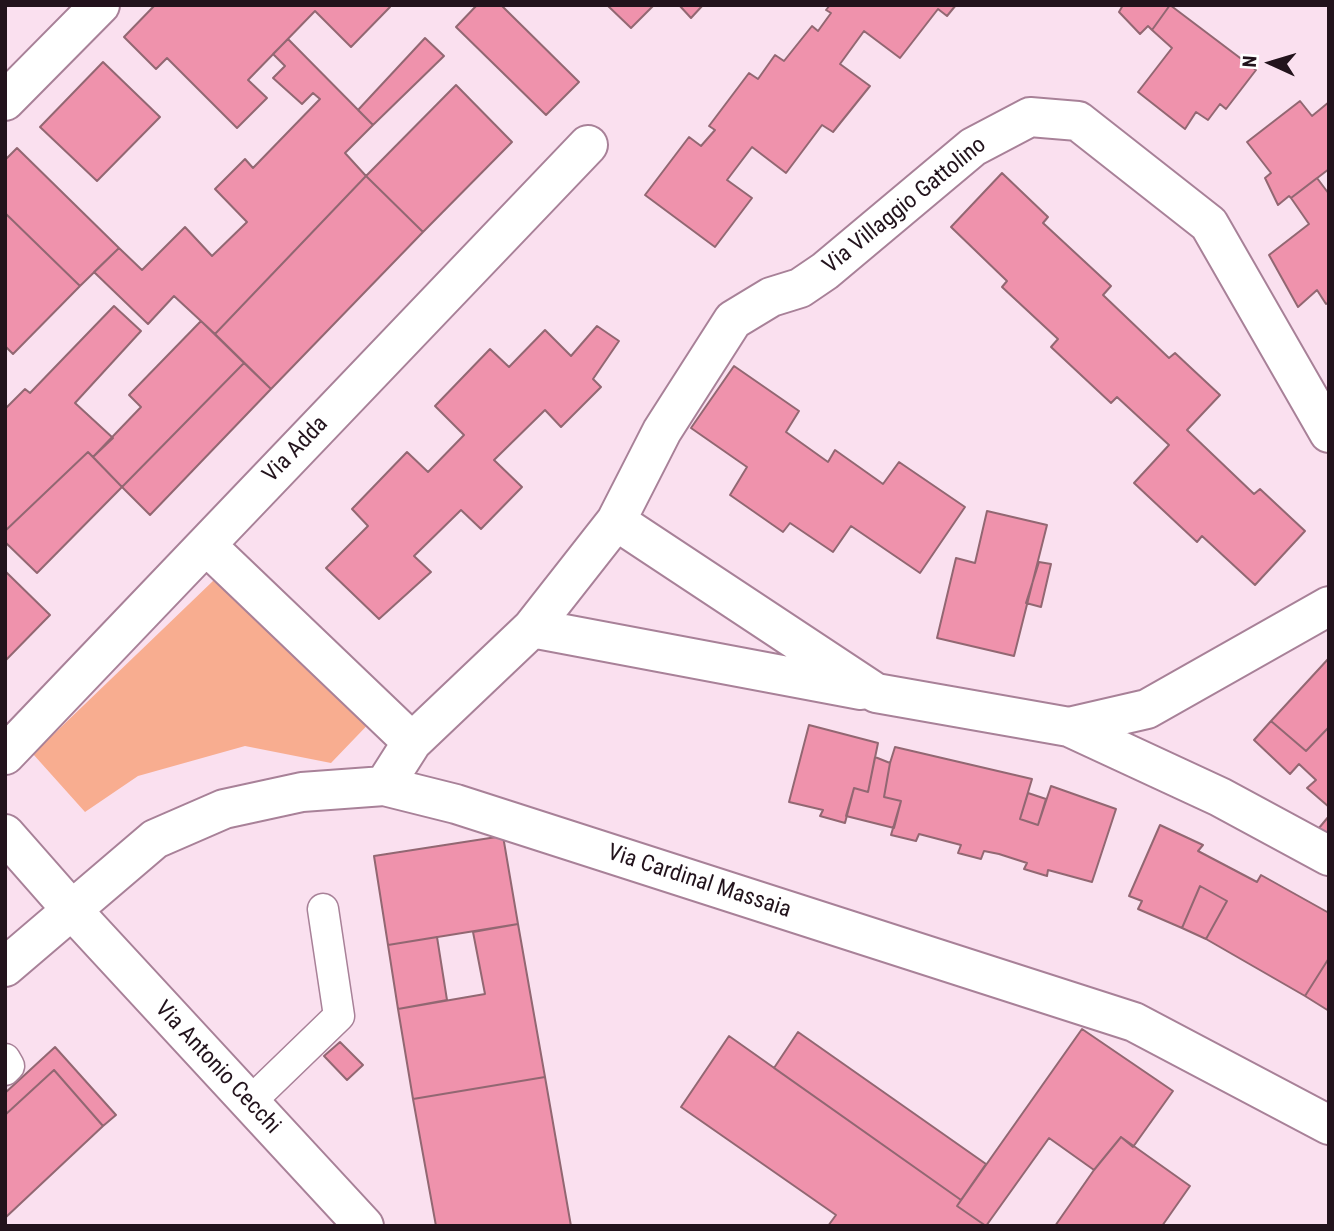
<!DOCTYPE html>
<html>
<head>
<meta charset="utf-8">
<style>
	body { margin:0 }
	#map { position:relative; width:1334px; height:1231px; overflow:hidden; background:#fae0ef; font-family:"Roboto Condensed",sans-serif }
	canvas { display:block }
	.frame { position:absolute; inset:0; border:7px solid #22131c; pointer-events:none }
	.north { position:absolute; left:1236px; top:28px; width:70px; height:70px; -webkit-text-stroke:5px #fff; paint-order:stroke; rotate:274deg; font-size:19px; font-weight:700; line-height:28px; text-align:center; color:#22131c }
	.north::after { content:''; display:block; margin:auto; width:24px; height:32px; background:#22131c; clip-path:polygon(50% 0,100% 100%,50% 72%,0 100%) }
</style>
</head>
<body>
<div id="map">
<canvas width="1334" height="1231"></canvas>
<div class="frame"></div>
<div class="north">N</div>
</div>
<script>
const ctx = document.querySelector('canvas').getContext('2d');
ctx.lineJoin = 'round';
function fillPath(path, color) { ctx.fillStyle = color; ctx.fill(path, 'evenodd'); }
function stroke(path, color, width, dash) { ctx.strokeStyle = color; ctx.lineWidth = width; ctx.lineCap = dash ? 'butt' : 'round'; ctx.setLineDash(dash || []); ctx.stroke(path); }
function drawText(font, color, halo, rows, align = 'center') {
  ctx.font = font + ' "Roboto Condensed",sans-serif'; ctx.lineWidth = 7; ctx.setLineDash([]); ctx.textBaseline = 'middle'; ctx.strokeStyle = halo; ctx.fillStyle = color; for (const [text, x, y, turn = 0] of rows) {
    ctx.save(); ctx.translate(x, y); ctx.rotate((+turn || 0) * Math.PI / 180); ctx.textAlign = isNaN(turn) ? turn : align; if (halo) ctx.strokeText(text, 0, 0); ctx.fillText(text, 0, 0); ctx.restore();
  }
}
const green = new Path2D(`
	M 214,580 L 380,712 L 331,763 L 245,746 L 138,776 L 85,812 L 33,754 Z`);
const building = new Path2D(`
	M 155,5 L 388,5 L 390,7 L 351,47 L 315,11 L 248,80 L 267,98 L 237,128 L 167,58 L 156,69 L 124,37 Z
	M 477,5 L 501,5 L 579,82 L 546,115 L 456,27 Z
	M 607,5 L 654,5 L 631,28 Z
	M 679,5 L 703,5 L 691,18 Z
	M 830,5 L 956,5 L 947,16 L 938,9 L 900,58 L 864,31 L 840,64 L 870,86 L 833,132 L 822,125 L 786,173 L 752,147 L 727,180 L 752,198 L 715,247 L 645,195 L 689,137 L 701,146 L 715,130 L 709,126 L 749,73 L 758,79 L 775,55 L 784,61 L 812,26 L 818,31 L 831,13 L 826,10 Z
	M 1170,5 L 1256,70 L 1226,109 L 1220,104 L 1208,120 L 1196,112 L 1185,129 L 1138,92 L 1172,48 L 1152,30 Z
	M 1170,5 L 1152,30 L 1148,26 L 1140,34 L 1119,12 L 1123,5 Z
	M 425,38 L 444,56 L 373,125 L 358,110 Z
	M 288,39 L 373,125 L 345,153 L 366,176 L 215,334 L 174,296 L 148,324 L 94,272 L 119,248 L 142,270 L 185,227 L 212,256 L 247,222 L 215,189 L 245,159 L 253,168 L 320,99 L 313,93 L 302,104 L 273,78 L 285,66 L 273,54 Z
	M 103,62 L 160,117 L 97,181 L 40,127 Z
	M 456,85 L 512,142 L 423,232 L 366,176 Z
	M 1300,101 L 1312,116 L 1329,102 L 1329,169 L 1291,198 L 1289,196 L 1278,205 L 1265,178 L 1271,173 L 1247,142 Z
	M 17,148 L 119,248 L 80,286 L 5,213 L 5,160 Z
	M 1002,173 L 1048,217 L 1043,223 L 1111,286 L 1103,295 L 1169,358 L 1175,353 L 1220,395 L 1187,430 L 1254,494 L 1260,489 L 1305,531 L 1255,585 L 1202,536 L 1197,542 L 1134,483 L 1169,445 L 1117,397 L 1111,403 L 1051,347 L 1058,339 L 1002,287 L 1007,281 L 951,227 Z
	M 366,176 L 423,232 L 271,389 L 215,334 Z
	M 1317,178 L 1329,194 L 1329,302 L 1326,304 L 1317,290 L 1298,307 L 1269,255 L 1309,224 L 1291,198 Z
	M 5,213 L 80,286 L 13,354 L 5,346 Z
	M 114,306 L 141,331 L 75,403 L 113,438 L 93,457 L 88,452 L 5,531 L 5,409 L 25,389 L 30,393 Z
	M 201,321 L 244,363 L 122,487 L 93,457 L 141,407 L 129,395 Z
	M 597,326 L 619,341 L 593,379 L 601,387 L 561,427 L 545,410 L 494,460 L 522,487 L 481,529 L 461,510 L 414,556 L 431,572 L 379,619 L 326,568 L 368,526 L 352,509 L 407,452 L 428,472 L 464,435 L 435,406 L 490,349 L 509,367 L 545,330 L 571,356 Z
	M 244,363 L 271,389 L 150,515 L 122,487 Z
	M 734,366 L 799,411 L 786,432 L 828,462 L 835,450 L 883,484 L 899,462 L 965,507 L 920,573 L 851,526 L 833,552 L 790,523 L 783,532 L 730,495 L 747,467 L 691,428 Z
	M 88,452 L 122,487 L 37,573 L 5,542 L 5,531 Z
	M 987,511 L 1047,525 L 1014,656 L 937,638 L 956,558 L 975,563 Z
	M 1039,562 L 1051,564 L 1041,607 L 1026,603 Z
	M 5,571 L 50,615 L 5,661 Z
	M 1329,658 L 1329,727 L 1306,751 L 1271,721 Z
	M 1271,721 L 1306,751 L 1329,727 L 1329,807 L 1307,788 L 1316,780 L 1299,764 L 1290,774 L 1254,740 Z
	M 809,725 L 878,743 L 868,792 L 854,788 L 845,823 L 820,816 L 823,810 L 789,802 Z
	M 895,747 L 1032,779 L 1020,819 L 1038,825 L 1051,786 L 1116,809 L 1092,882 L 1048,870 L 1047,876 L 1024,869 L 1027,863 L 999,854 L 984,851 L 981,859 L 958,853 L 961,845 L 919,834 L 916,841 L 891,835 L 901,801 L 884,797 L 890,763 Z
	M 875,757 L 890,763 L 884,797 L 901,801 L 894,828 L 846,816 L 854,788 L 868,792 Z
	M 1028,793 L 1046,799 L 1038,825 L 1020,819 Z
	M 1329,816 L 1329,846 L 1314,834 Z
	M 1160,825 L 1203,845 L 1198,851 L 1257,882 L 1261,875 L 1329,913 L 1329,958 L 1305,996 L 1206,939 L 1227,901 L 1200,886 L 1182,928 L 1138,909 L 1142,901 L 1129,896 Z
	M 503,836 L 518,924 L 388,945 L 374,856 Z
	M 1200,886 L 1227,901 L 1206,939 L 1182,928 Z
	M 518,924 L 545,1077 L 413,1099 L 398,1009 L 485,994 L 473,932 Z
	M 437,937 L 447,1000 L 398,1009 L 388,945 Z
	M 1329,958 L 1329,1011 L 1305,996 Z
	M 1082,1029 L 1173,1091 L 1133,1147 L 1121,1137 L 1094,1170 L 1049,1138 L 986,1226 L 957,1206 Z
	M 798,1032 L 986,1164 L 961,1200 L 774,1068 Z
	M 729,1036 L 961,1200 L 957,1206 L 986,1226 L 828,1226 L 836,1215 L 681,1107 Z
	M 340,1042 L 363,1065 L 347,1080 L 324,1056 Z
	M 55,1047 L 116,1115 L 103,1126 L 54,1070 L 5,1115 L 5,1093 Z
	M 54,1070 L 103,1126 L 5,1218 L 5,1115 Z
	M 545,1077 L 571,1226 L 436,1226 L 413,1099 Z
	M 1121,1137 L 1190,1186 L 1162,1226 L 1055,1226 L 1094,1170 Z`);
const service = new Path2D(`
	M 5,1059 L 9,1066 L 5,1070
	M 249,1103 L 339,1016 L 323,909`);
const minor = new Path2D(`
	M 5,101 L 100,5
	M 616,521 L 876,693 L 1069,727 L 1147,709 L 1329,606
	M 206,545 L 412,742
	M 532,628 L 861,690
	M 1069,727 L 1220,797 L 1329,856
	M 5,755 L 588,145
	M 384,786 L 412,742 L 532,628 L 616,521 L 662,431 L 733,320 L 771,297 L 800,288 L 825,271 L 973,147 L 1030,117 L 1078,121 L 1209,224 L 1329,433
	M 5,834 L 71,909 L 364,1226
	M 5,967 L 155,839 L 224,809 L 302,792 L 384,786 L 456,804 L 1134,1022 L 1329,1125`);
const streetNames = [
	["Via Villaggio Gattolino",905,206,-39],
	["Via Adda",296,450,-46],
	["Via Cardinal Massaia",699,882,18],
	["Via Antonio Cecchi",217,1068,47]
];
fillPath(green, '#f8ad90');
fillPath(building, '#ef92ac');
stroke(building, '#926772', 2);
stroke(service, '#a88198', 33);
stroke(minor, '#a88198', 42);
stroke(service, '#fff', 30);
stroke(minor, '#fff', 38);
drawText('23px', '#22131c', '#fff', streetNames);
</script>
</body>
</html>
